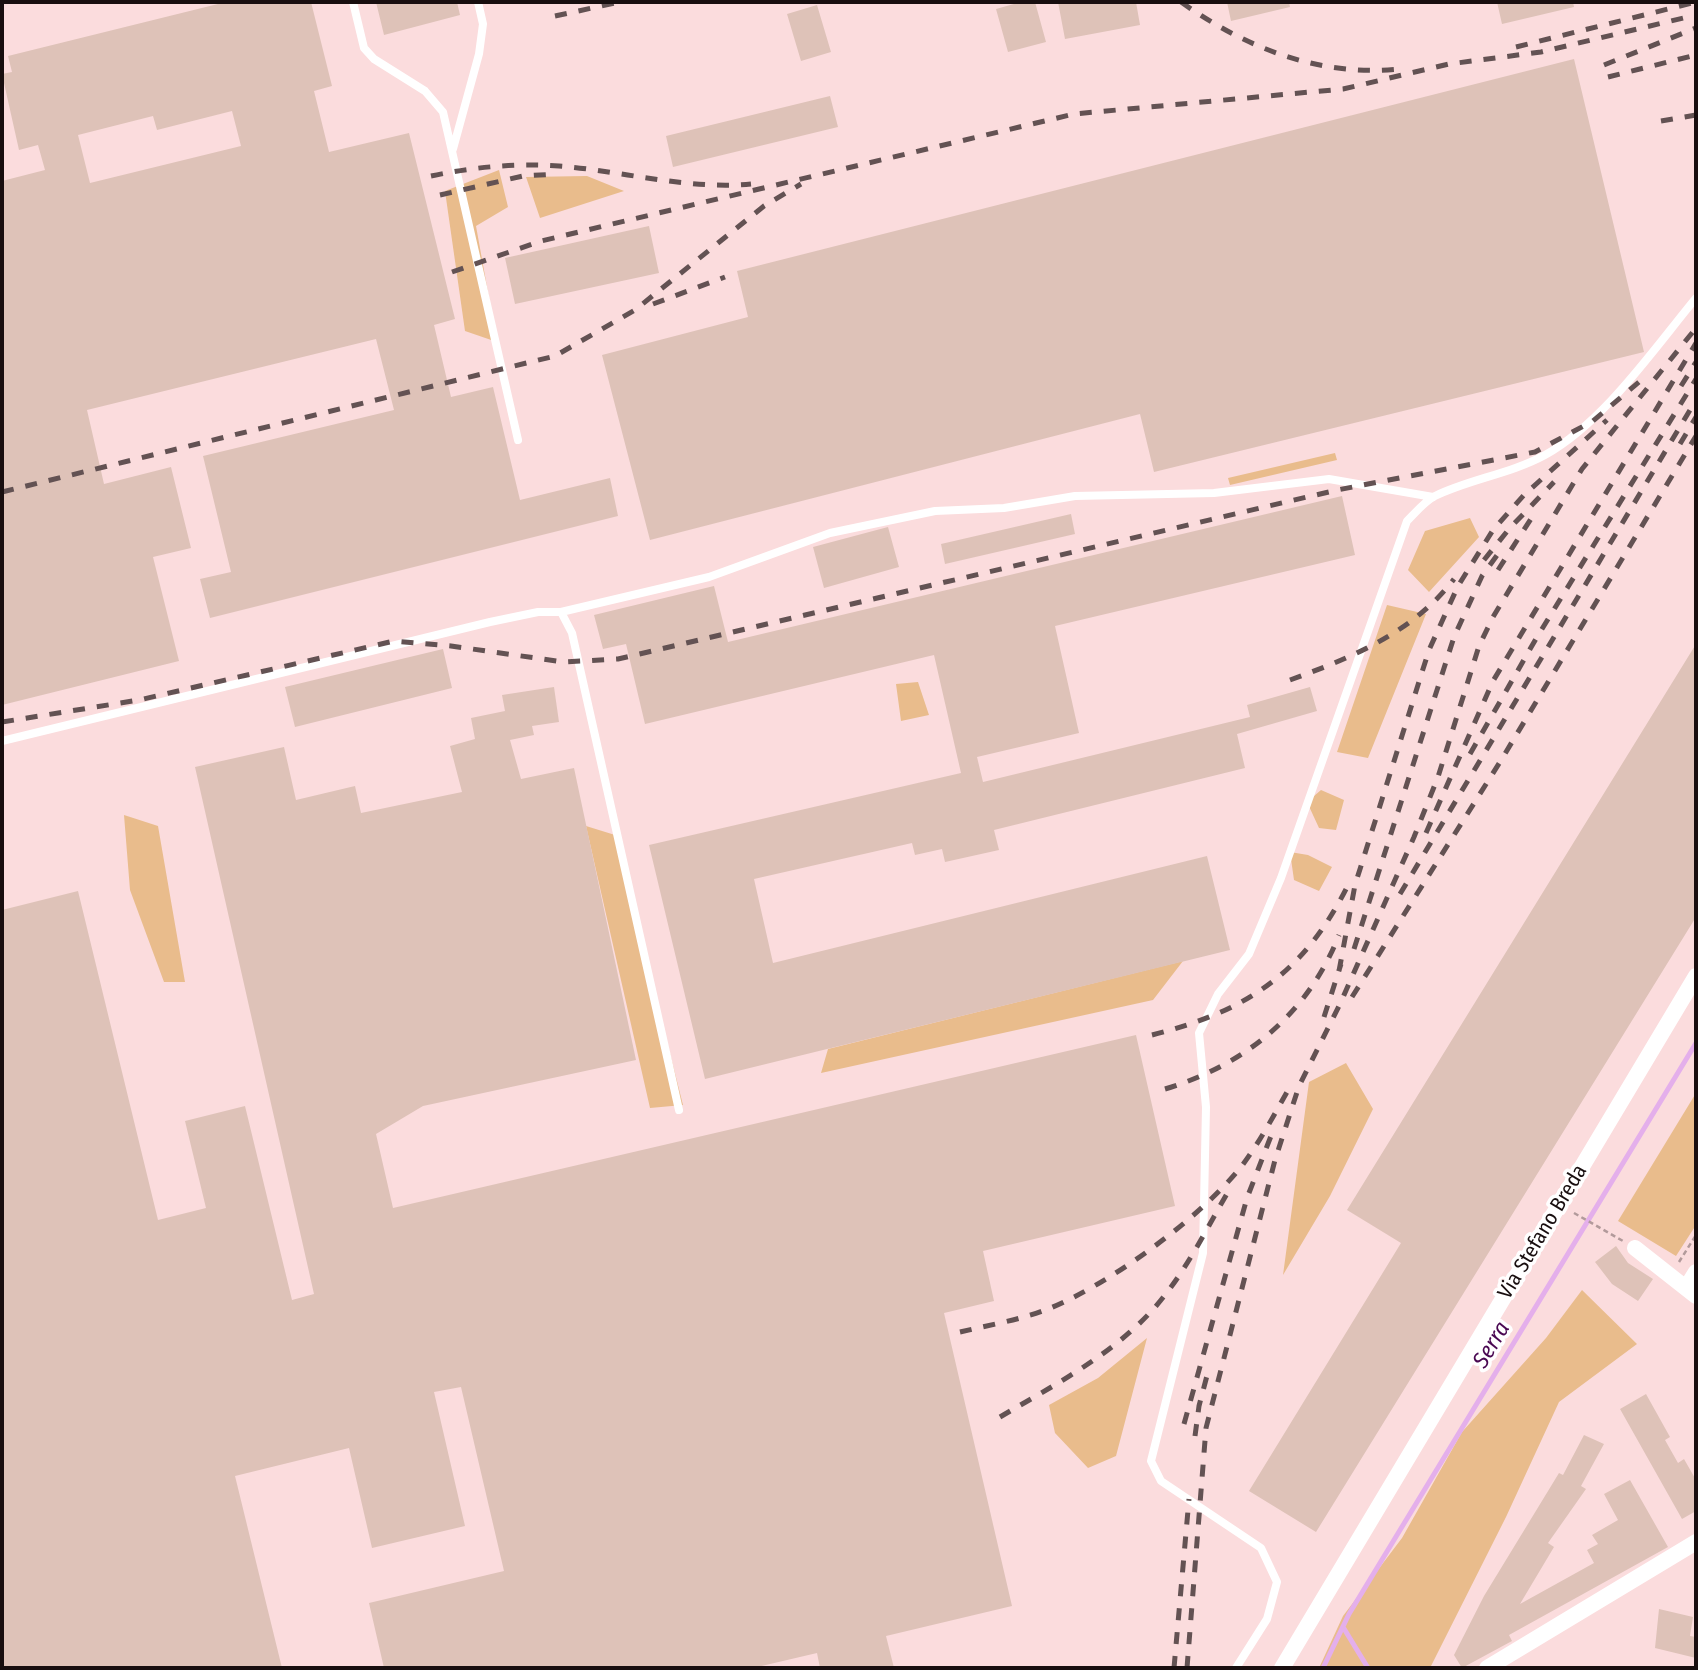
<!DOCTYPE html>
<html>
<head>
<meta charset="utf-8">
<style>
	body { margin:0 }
	#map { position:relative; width:1698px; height:1670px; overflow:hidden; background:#fbdcdd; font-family:"Fira Sans Condensed",sans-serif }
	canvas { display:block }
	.frame { position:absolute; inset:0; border:4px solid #180e0f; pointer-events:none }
</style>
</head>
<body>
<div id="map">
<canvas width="1698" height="1670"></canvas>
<div class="frame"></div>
</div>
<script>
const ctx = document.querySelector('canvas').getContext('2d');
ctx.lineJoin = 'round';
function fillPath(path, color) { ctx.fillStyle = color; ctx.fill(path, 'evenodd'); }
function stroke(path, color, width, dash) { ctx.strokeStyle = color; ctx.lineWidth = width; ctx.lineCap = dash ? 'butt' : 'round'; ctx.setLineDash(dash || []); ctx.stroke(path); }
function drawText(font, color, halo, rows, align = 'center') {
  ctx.font = font + ' "Fira Sans Condensed",sans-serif'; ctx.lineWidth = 7; ctx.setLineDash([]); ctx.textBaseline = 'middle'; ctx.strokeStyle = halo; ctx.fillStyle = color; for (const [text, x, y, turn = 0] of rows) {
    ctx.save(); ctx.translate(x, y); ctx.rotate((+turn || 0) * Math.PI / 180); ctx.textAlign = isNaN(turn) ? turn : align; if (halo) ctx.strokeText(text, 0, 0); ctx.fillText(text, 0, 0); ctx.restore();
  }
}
const green = new Path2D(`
	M 499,170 L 508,207 L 476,226 L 497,342 L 465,331 L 445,191 Z
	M 587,176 L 624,191 L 540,218 L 526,177 Z
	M 1335,453 L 1337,460 L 1230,485 L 1228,478 Z
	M 1470,518 L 1479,537 L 1429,592 L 1408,570 L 1425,531 Z
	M 1387,605 L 1426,614 L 1368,758 L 1337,752 Z
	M 918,682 L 929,715 L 901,721 L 896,684 Z
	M 1321,790 L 1344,800 L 1336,830 L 1319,828 L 1307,802 Z
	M 124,815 L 158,826 L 185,982 L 164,982 L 130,890 Z
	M 586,826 L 615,835 L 683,1105 L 650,1108 Z
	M 1290,852 L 1308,855 L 1332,867 L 1319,891 L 1294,880 Z
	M 1183,961 L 1153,1000 L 821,1073 L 828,1049 Z
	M 1346,1063 L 1373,1109 L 1330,1196 L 1283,1275 L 1309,1082 Z
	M 1696,1093 L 1696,1225 L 1676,1256 L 1618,1221 Z
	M 1582,1290 L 1637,1344 L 1559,1402 L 1506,1517 L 1430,1668 L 1319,1668 L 1343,1616 L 1402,1538 L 1462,1432 L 1546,1338 Z
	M 1147,1338 L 1116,1456 L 1088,1468 L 1055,1433 L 1049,1405 L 1098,1378 Z`);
const stream = new Path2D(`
	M 1343,1627 L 1368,1668
	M 1323,1668 L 1349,1614 L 1696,1043`);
const building = new Path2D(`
	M 226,2 L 311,2 L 332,86 L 314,91 L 329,152 L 409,133 L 455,319 L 434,325 L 451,397 L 493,387 L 520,500 L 610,478 L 618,516 L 210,618 L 200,579 L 231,572 L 203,456 L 394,410 L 376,339 L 87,410 L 104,484 L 171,467 L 191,548 L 153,557 L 179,661 L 2,705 L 2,181 L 45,170 L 38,145 L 19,150 L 2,74 L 12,72 L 8,56 ZM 232,111 L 241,146 L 90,183 L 78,135 L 153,116 L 157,130 Z
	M 376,2 L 457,2 L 460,15 L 384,35 Z
	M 1021,2 L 1035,2 L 1046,42 L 1008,52 L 996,9 Z
	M 1058,2 L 1136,2 L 1140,25 L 1065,39 Z
	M 1227,2 L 1289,2 L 1290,7 L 1231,21 Z
	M 1497,2 L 1573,2 L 1574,7 L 1502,24 Z
	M 817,5 L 831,52 L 801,61 L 787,14 Z
	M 1574,59 L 1644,352 L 1154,472 L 1140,414 L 650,540 L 602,355 L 748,317 L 737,271 Z
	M 830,96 L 838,127 L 673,167 L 666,136 Z
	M 649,226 L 659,273 L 515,304 L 505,258 Z
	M 1342,496 L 1355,555 L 1055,626 L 1079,733 L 977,757 L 983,782 L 1250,717 L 1247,705 L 1310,687 L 1317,711 L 1237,734 L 1245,768 L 994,830 L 999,850 L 945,862 L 942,849 L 915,855 L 912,843 L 754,879 L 773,963 L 1207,856 L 1230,950 L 705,1079 L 649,845 L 961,773 L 934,655 L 645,724 L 626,644 L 603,649 L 594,615 L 714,586 L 728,642 Z
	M 1071,514 L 1075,534 L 945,564 L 941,544 Z
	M 888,527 L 899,567 L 824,588 L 813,547 Z
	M 1696,644 L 1696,917 L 1316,1532 L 1249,1491 L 1401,1243 L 1347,1210 Z
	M 443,649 L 452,688 L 295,727 L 285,687 Z
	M 554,687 L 559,722 L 532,726 L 534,735 L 510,740 L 521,779 L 574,768 L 636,1060 L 423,1106 L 376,1134 L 393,1208 L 1136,1035 L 1175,1206 L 983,1251 L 994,1301 L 944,1313 L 1012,1606 L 886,1636 L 894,1668 L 820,1668 L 817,1653 L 753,1668 L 384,1668 L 369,1603 L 504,1571 L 461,1387 L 434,1392 L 465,1526 L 372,1548 L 349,1448 L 235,1476 L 282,1668 L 2,1668 L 2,910 L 78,891 L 158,1220 L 206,1208 L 185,1121 L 245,1106 L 292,1300 L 314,1294 L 195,767 L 284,747 L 296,800 L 355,786 L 361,813 L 462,792 L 450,746 L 475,739 L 471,718 L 505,711 L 502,695 Z
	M 1616,1246 L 1628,1263 L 1653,1279 L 1638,1301 L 1612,1284 L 1595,1262 Z
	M 1646,1394 L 1670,1437 L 1665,1440 L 1678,1463 L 1684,1459 L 1696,1480 L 1696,1511 L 1682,1519 L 1620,1409 Z
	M 1584,1435 L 1604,1444 L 1581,1486 L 1586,1489 L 1548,1543 L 1554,1547 L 1520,1604 L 1594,1563 L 1587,1550 L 1598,1544 L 1592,1535 L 1618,1520 L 1604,1494 L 1630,1480 L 1668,1547 L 1509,1635 L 1512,1641 L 1462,1668 L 1454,1655 L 1484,1596 L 1559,1473 L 1563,1475 Z
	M 1659,1609 L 1693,1617 L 1690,1636 L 1696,1637 L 1696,1658 L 1655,1648 Z`);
const path = new Path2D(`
	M 1574,1213 L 1623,1241
	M 1679,1262 L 1696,1235`);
const lane = new Path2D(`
	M 353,2 L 364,48 L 374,59 L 425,91 L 443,112 L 518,440
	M 453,149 L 479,54 L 483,24 L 478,2
	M 561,612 L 709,577 L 830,533 L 935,511 L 1004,508 L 1075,496 L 1214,493 L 1329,479 L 1433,497
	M 2,741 L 490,622 L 538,612 L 561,612 L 572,633 L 679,1110
	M 1236,1668 L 1267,1619 L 1277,1582 L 1261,1548 L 1161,1481 L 1151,1461 L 1203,1253 L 1206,1107 L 1199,1033 L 1218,994 L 1249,954 L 1281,878 L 1407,521 C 1415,513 1425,501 1435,496 C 1470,479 1510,474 1545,455 C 1604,422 1653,350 1696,298`);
const street = new Path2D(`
	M 1635,1248 L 1696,1296
	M 1686,1288 L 1696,1272
	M 1282,1668 L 1696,976
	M 1487,1668 L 1696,1542`);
const rail = new Path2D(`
	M 1181,2 C 1246,48 1319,77 1400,69
	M 555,16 L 620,2
	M 1516,47 L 1696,2
	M 1604,65 L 1696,28
	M 1608,77 L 1696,55
	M 1661,121 L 1696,115
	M 431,176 C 474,167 515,163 559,166 C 623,171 687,190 751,184
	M 440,195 L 523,176 L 557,174
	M 452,272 L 541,241 L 1074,114 L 1343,89 L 1449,64 L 1541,52 L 1696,15
	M 653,304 L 725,277
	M 1681,386 L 1696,362
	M 1680,444 L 1696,417
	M 2,492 L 555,356 L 635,310 L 764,206 L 801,184
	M 1484,560 L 1509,529 L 1554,482
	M 1498,570 L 1536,511
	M 1290,680 C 1351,658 1414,632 1454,579
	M 2,722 L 139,700 L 394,641 L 451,646 L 564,662 L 618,659 L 1337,490 L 1535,452 L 1593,421 L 1639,382
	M 1470,754 L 1537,637 L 1696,379
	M 1426,833 L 1493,681 L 1696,343
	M 1400,894 L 1696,400
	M 1354,949 L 1454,637 L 1482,576 L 1498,554
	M 1339,971 L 1355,885 L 1429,650 L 1458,586 L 1493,530 L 1524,495 L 1607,420
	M 1352,997 L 1500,762 L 1696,436
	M 1324,1017 L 1341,964
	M 1152,1035 C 1248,1011 1306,972 1350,881
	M 1165,1089 C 1245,1065 1308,1014 1339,935
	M 960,1332 C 989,1325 1020,1320 1048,1309 C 1110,1284 1199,1219 1241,1167 C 1260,1142 1275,1113 1291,1085
	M 1000,1417 C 1056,1384 1120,1351 1161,1300 C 1189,1266 1209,1224 1232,1185
	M 1184,1424 L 1247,1198 L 1271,1136
	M 1195,1436 L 1199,1406 L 1209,1368
	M 1174,1668 L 1189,1499
	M 1187,1668 L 1206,1428 L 1275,1160 L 1299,1086 L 1340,1004 L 1414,837 L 1438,777 L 1479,646 L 1493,617 L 1582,469 L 1696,328`);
const streetNames = [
	["Via Stefano Breda",1543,1232,-59]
];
const waterNames = [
	["Serra",1492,1345,-59]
];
fillPath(green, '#e9bc8c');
stroke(stream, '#e4afeb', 5);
fillPath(building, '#dec2b8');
stroke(path, '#b29a9b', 2.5, [5, 3.5]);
stroke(lane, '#fff', 8);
stroke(street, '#fff', 16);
stroke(rail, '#635253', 5, [12, 12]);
drawText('21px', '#180e0f', '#fff', streetNames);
drawText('italic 23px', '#4a0852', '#fff', waterNames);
</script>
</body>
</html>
